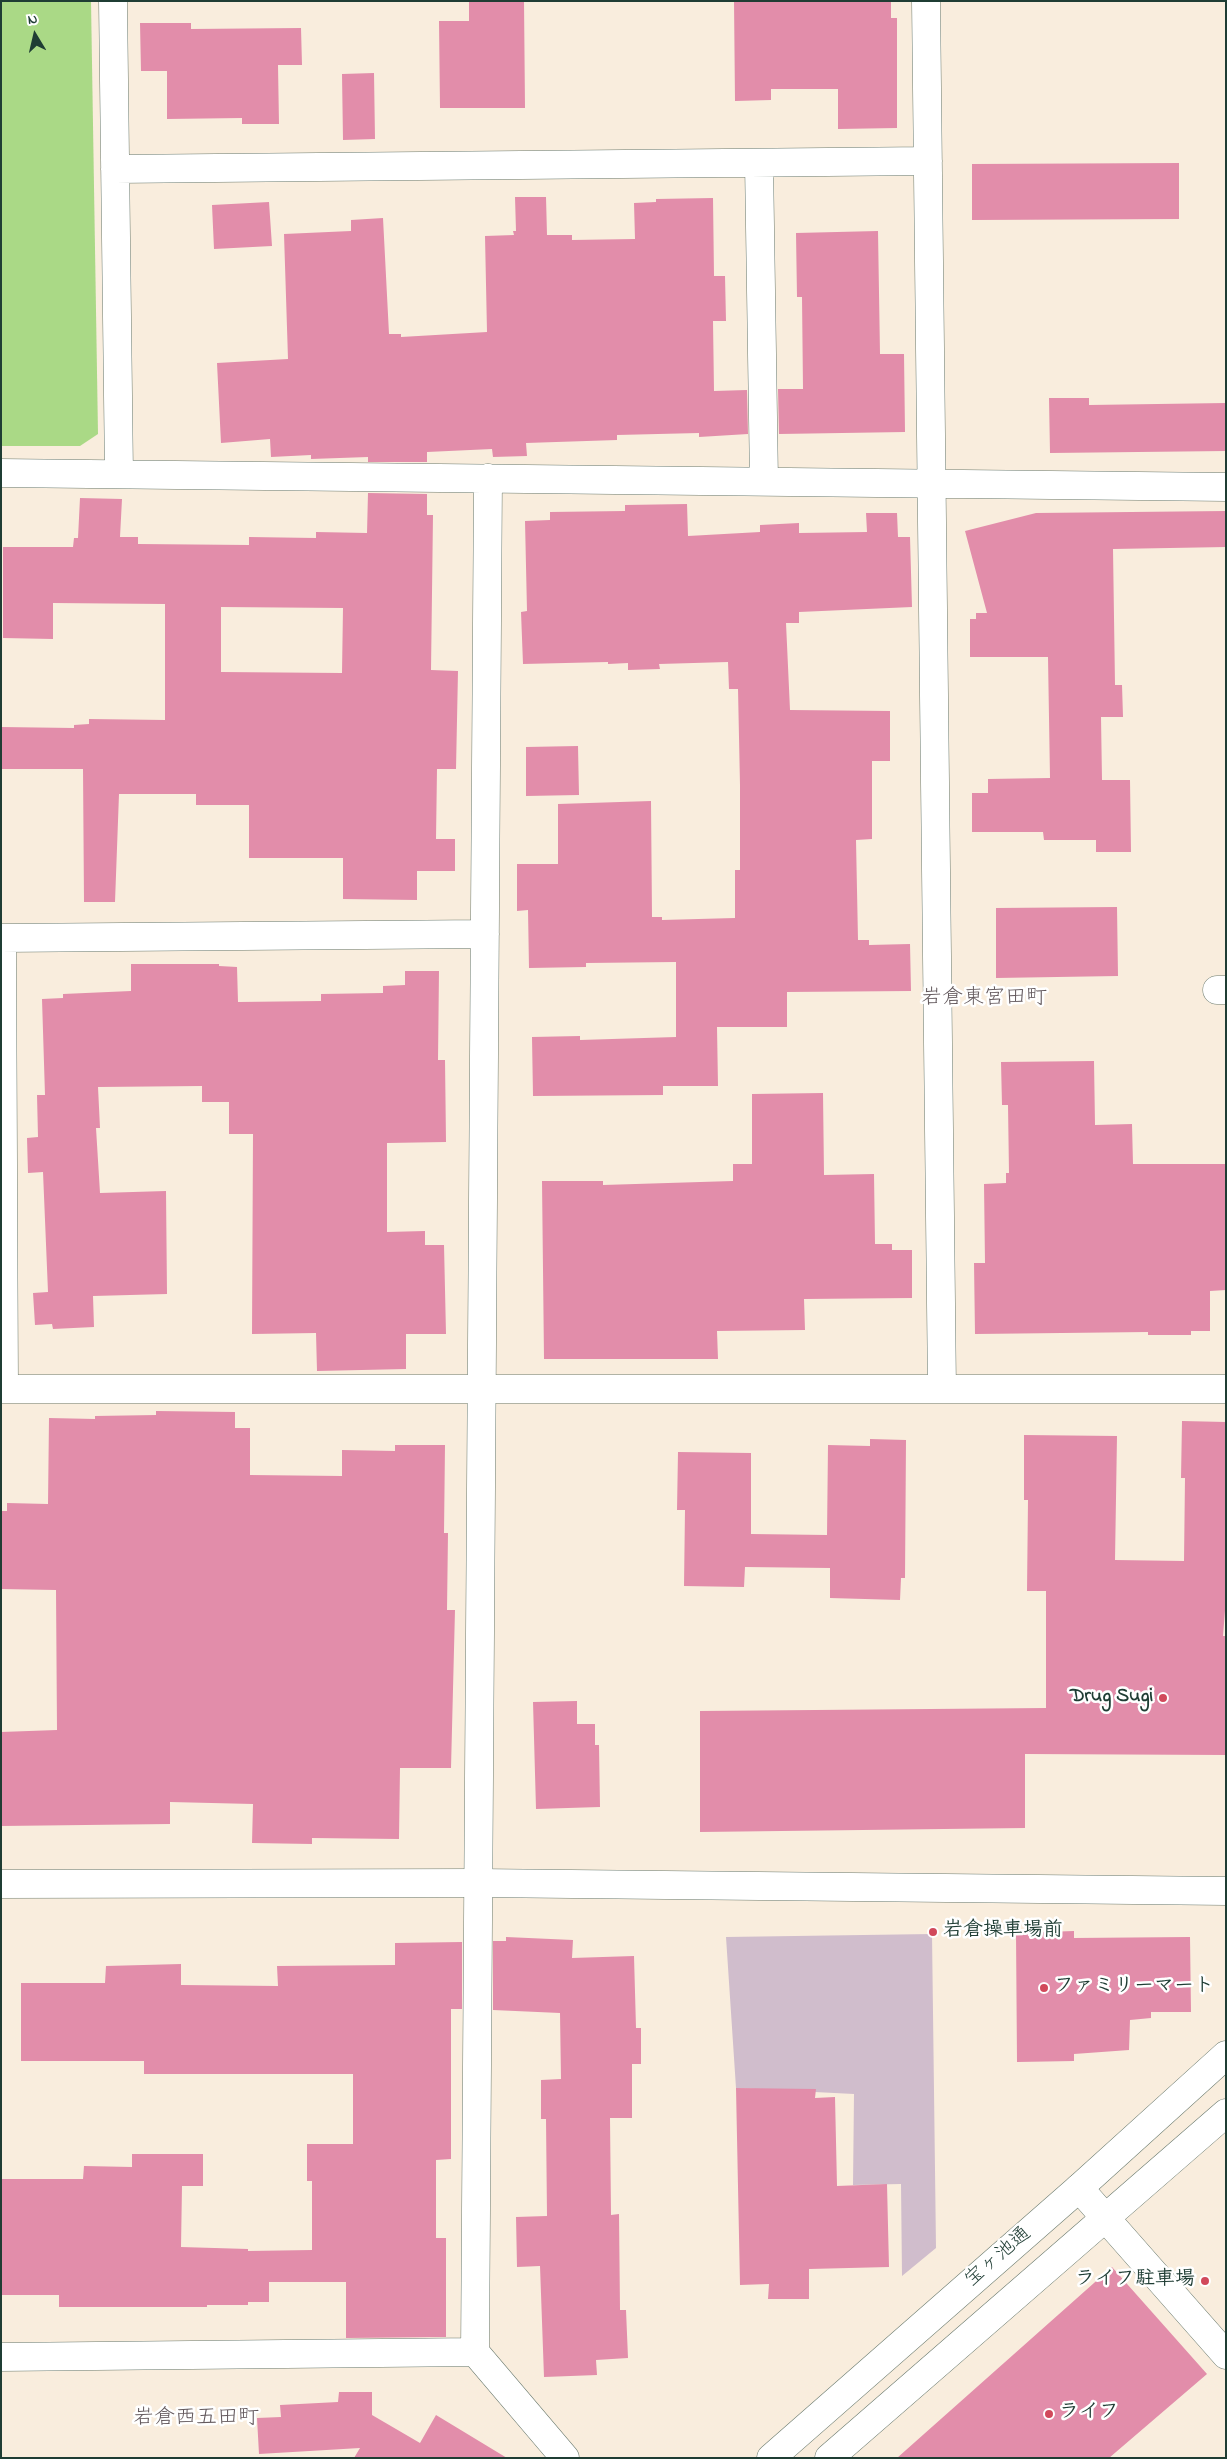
<!DOCTYPE html>
<html>
<head>
<meta charset="utf-8">
<style>
	body { margin:0 }
	#map { position:relative; width:1227px; height:2459px; overflow:hidden; background:#f9eddd; font-family:"Indie Flower",sans-serif }
	canvas { display:block }
	.frame { position:absolute; inset:0; border:2px solid #1f3d34; pointer-events:none }
	.north { position:absolute; left:10px; top:10px; width:50px; height:50px; -webkit-text-stroke:4px #fff; paint-order:stroke; rotate:351deg; font-size:14px; font-weight:700; line-height:20px; text-align:center; color:#1f3d34 }
	.north::after { content:''; display:block; margin:auto; width:18px; height:22px; background:#1f3d34; clip-path:polygon(50% 0,100% 100%,50% 72%,0 100%) }
</style>
</head>
<body>
<div id="map">
<canvas width="1227" height="2459"></canvas>
<div class="frame"></div>
<div class="north">N</div>
</div>
<script>
const ctx = document.querySelector('canvas').getContext('2d');
ctx.lineJoin = 'round';
function fillPath(path, color) { ctx.fillStyle = color; ctx.fill(path, 'evenodd'); }
function stroke(path, color, width, dash) { ctx.strokeStyle = color; ctx.lineWidth = width; ctx.lineCap = dash ? 'butt' : 'round'; ctx.setLineDash(dash || []); ctx.stroke(path); }
function drawText(font, color, halo, rows, align = 'center') {
  ctx.font = font + ' "Indie Flower","Klee One",sans-serif'; ctx.lineWidth = 5; ctx.setLineDash([]); ctx.textBaseline = 'middle'; ctx.strokeStyle = halo; ctx.fillStyle = color; for (const [text, x, y, turn = 0] of rows) {
    ctx.save(); ctx.translate(x, y); ctx.rotate((+turn || 0) * Math.PI / 180); ctx.textAlign = isNaN(turn) ? turn : align; if (halo) ctx.strokeText(text, 0, 0); ctx.fillText(text, 0, 0); ctx.restore();
  }
}
const industrial = new Path2D(`
	M 932,1934 L 936,2248 L 902,2276 L 901,2184 L 853,2185 L 854,2094 L 736,2088 L 726,1937 Z`);
const green = new Path2D(`
	M 1,1 L 91,1 L 98,434 L 80,446 L 1,446 Z`);
const building = new Path2D(`
	M 469,1 L 524,1 L 525,108 L 440,108 L 439,21 L 469,21 Z
	M 734,1 L 891,1 L 891,18 L 897,18 L 897,128 L 838,129 L 838,89 L 771,89 L 771,100 L 735,101 Z
	M 140,23 L 191,23 L 191,29 L 301,28 L 302,65 L 278,65 L 279,124 L 242,124 L 242,118 L 167,119 L 167,71 L 141,71 Z
	M 374,73 L 375,139 L 343,140 L 342,74 Z
	M 1179,163 L 1179,219 L 972,220 L 972,164 Z
	M 515,197 L 546,197 L 547,235 L 572,235 L 572,240 L 635,239 L 634,203 L 656,202 L 656,199 L 713,198 L 714,276 L 725,276 L 726,321 L 713,321 L 714,391 L 747,390 L 748,434 L 699,437 L 699,433 L 617,435 L 617,440 L 526,443 L 527,456 L 493,457 L 492,449 L 427,452 L 427,462 L 368,462 L 368,457 L 311,459 L 311,455 L 271,457 L 270,439 L 221,443 L 217,363 L 288,359 L 284,234 L 351,231 L 351,220 L 383,218 L 389,334 L 401,334 L 401,337 L 487,332 L 485,236 L 514,235 L 513,231 L 516,231 Z
	M 269,202 L 272,246 L 214,249 L 212,205 Z
	M 878,231 L 880,354 L 904,354 L 905,432 L 779,434 L 778,389 L 803,389 L 802,297 L 797,297 L 796,233 Z
	M 1049,398 L 1089,398 L 1089,405 L 1226,403 L 1226,451 L 1050,453 Z
	M 368,493 L 427,494 L 427,515 L 433,515 L 431,670 L 458,671 L 456,769 L 437,769 L 436,839 L 455,839 L 455,871 L 417,871 L 417,900 L 343,899 L 343,858 L 249,858 L 249,805 L 196,805 L 196,794 L 119,794 L 115,902 L 84,902 L 83,769 L 1,769 L 1,727 L 74,728 L 74,725 L 89,724 L 89,719 L 165,720 L 165,604 L 53,603 L 53,639 L 3,638 L 3,547 L 73,547 L 74,538 L 78,538 L 80,498 L 122,499 L 120,537 L 138,537 L 138,544 L 249,545 L 249,537 L 316,538 L 316,532 L 367,533 ZM 221,607 L 343,608 L 342,673 L 221,672 Z
	M 687,504 L 688,536 L 760,532 L 760,525 L 799,523 L 799,533 L 867,532 L 866,513 L 897,513 L 898,537 L 910,537 L 912,607 L 799,612 L 799,623 L 786,623 L 790,710 L 890,711 L 890,761 L 872,761 L 872,839 L 856,840 L 858,940 L 869,940 L 869,945 L 910,944 L 911,991 L 787,992 L 787,1027 L 717,1027 L 718,1086 L 663,1086 L 663,1095 L 533,1096 L 532,1037 L 580,1036 L 580,1040 L 676,1037 L 676,962 L 586,963 L 586,967 L 529,968 L 528,910 L 517,911 L 517,864 L 558,864 L 558,804 L 651,801 L 652,917 L 662,917 L 662,920 L 735,918 L 735,870 L 740,870 L 740,785 L 738,689 L 729,689 L 728,662 L 659,664 L 660,669 L 628,670 L 628,663 L 608,664 L 608,662 L 523,664 L 521,612 L 527,611 L 525,521 L 550,520 L 550,512 L 625,511 L 625,505 Z
	M 1226,511 L 1226,547 L 1113,549 L 1115,685 L 1122,685 L 1123,717 L 1101,717 L 1102,780 L 1130,780 L 1131,852 L 1096,852 L 1096,840 L 1044,840 L 1043,832 L 972,832 L 972,793 L 988,793 L 988,779 L 1050,778 L 1048,657 L 970,657 L 970,619 L 976,619 L 976,613 L 987,613 L 965,531 L 1036,513 Z
	M 578,746 L 579,795 L 526,796 L 526,747 Z
	M 1117,907 L 1118,976 L 996,978 L 996,908 Z
	M 131,964 L 219,964 L 219,966 L 237,967 L 238,1002 L 321,1001 L 321,994 L 383,993 L 383,986 L 405,985 L 405,971 L 439,971 L 438,1060 L 445,1060 L 446,1142 L 387,1143 L 387,1232 L 425,1231 L 425,1245 L 444,1245 L 446,1334 L 406,1334 L 406,1369 L 317,1371 L 316,1333 L 252,1334 L 253,1134 L 229,1134 L 229,1102 L 202,1102 L 202,1086 L 98,1087 L 100,1128 L 96,1128 L 100,1193 L 166,1191 L 167,1294 L 93,1296 L 94,1327 L 53,1329 L 52,1324 L 35,1325 L 33,1293 L 48,1292 L 43,1172 L 28,1173 L 27,1138 L 38,1137 L 37,1095 L 45,1095 L 42,999 L 63,998 L 63,994 L 131,991 Z
	M 1094,1061 L 1095,1125 L 1132,1124 L 1133,1164 L 1226,1164 L 1226,1290 L 1210,1291 L 1210,1331 L 1191,1331 L 1191,1335 L 1148,1335 L 1148,1332 L 975,1334 L 974,1263 L 985,1263 L 984,1184 L 1006,1183 L 1006,1173 L 1009,1173 L 1008,1105 L 1002,1105 L 1001,1062 Z
	M 823,1093 L 824,1175 L 874,1174 L 875,1244 L 892,1244 L 892,1250 L 912,1250 L 912,1298 L 804,1299 L 805,1330 L 717,1331 L 718,1359 L 544,1359 L 542,1181 L 603,1181 L 603,1185 L 733,1181 L 733,1164 L 752,1164 L 752,1094 Z
	M 156,1411 L 235,1412 L 235,1428 L 250,1428 L 250,1475 L 342,1476 L 342,1450 L 395,1451 L 395,1445 L 445,1445 L 444,1533 L 448,1533 L 447,1610 L 455,1610 L 451,1768 L 400,1768 L 399,1839 L 312,1838 L 312,1844 L 252,1843 L 253,1804 L 170,1802 L 170,1824 L 1,1826 L 1,1732 L 57,1730 L 56,1590 L 1,1589 L 1,1511 L 7,1511 L 7,1503 L 48,1504 L 49,1418 L 95,1419 L 95,1416 L 156,1415 Z
	M 1182,1421 L 1226,1422 L 1226,1598 L 1223,1636 L 1226,1636 L 1226,1755 L 1025,1754 L 1025,1828 L 700,1832 L 700,1711 L 1046,1708 L 1046,1591 L 1027,1591 L 1028,1500 L 1024,1500 L 1024,1435 L 1117,1436 L 1115,1560 L 1184,1561 L 1185,1478 L 1181,1478 Z
	M 870,1439 L 906,1440 L 905,1578 L 901,1578 L 900,1600 L 830,1598 L 830,1568 L 745,1567 L 744,1587 L 684,1586 L 685,1510 L 677,1510 L 678,1452 L 751,1453 L 751,1534 L 827,1535 L 828,1445 L 870,1446 Z
	M 577,1701 L 577,1724 L 595,1724 L 595,1745 L 599,1745 L 600,1807 L 536,1809 L 533,1702 Z
	M 1074,1931 L 1074,1938 L 1190,1937 L 1191,2012 L 1151,2012 L 1151,2018 L 1130,2020 L 1129,2050 L 1074,2054 L 1074,2061 L 1017,2062 L 1016,1933 Z
	M 506,1937 L 573,1940 L 572,1958 L 634,1956 L 636,2028 L 641,2028 L 641,2064 L 632,2064 L 632,2118 L 610,2118 L 611,2215 L 619,2214 L 620,2310 L 626,2310 L 628,2358 L 596,2360 L 597,2375 L 544,2377 L 540,2266 L 517,2267 L 516,2217 L 547,2216 L 546,2119 L 541,2119 L 541,2080 L 561,2079 L 560,2013 L 493,2010 L 493,1941 L 506,1941 Z
	M 462,1942 L 462,2009 L 451,2009 L 451,2159 L 436,2160 L 436,2238 L 446,2238 L 446,2337 L 346,2338 L 346,2282 L 269,2282 L 269,2302 L 248,2302 L 248,2305 L 207,2305 L 207,2307 L 59,2307 L 59,2295 L 1,2295 L 1,2179 L 83,2179 L 84,2166 L 132,2167 L 132,2154 L 203,2154 L 203,2186 L 182,2186 L 181,2247 L 248,2249 L 248,2251 L 312,2250 L 312,2181 L 307,2181 L 307,2144 L 353,2144 L 353,2074 L 144,2074 L 144,2061 L 21,2061 L 21,1983 L 105,1983 L 106,1966 L 181,1964 L 181,1985 L 278,1986 L 277,1966 L 395,1965 L 395,1943 Z
	M 736,2088 L 816,2089 L 815,2098 L 835,2097 L 837,2186 L 887,2184 L 889,2267 L 809,2269 L 809,2299 L 768,2299 L 769,2284 L 740,2285 Z
	M 1112,2267 L 1207,2374 L 1109,2458 L 897,2458 Z
	M 339,2392 L 372,2392 L 372,2415 L 420,2443 L 436,2415 L 507,2458 L 354,2458 L 360,2448 L 259,2454 L 257,2418 L 281,2417 L 280,2405 L 338,2402 Z`);
const street = new Path2D(`
	M 113,1 L 119,474
	M 926,1 L 942,1389
	M 759,163 L 764,481
	M 115,169 L 928,161
	M 1,473 L 1226,487
	M 488,478 L 475,2352 L 565,2458
	M 1,938 L 485,934
	M 2,938 L 4,1389
	M 1217,990 L 1226,990
	M 1,1389 L 1226,1389
	M 1079,2188 L 1226,2355
	M 1,2357 L 475,2352`);
const secondary = new Path2D(`
	M 1,1884 L 478,1883 L 1226,1891
	M 771,2458 L 1079,2188 L 1226,2055
	M 829,2458 L 1226,2113`);
const markers = [
	[1163,1698,5,"#d1495b"],
	[933,1932,5,"#d1495b"],
	[1044,1988,5,"#d1495b"],
	[1205,2281,5,"#d1495b"],
	[1049,2414,5,"#d1495b"]
];
const poiNames = [
	["Drug Sugi",1153,1698,"right"],
	["岩倉操車場前",943,1932],
	["ファミリーマート",1054,1988],
	["ライフ駐車場",1195,2281,"right"],
	["ライフ",1059,2414]
];
const streetNames = [
	["宝ヶ池通",999,2258,-41]
];
const neighbourhoodNames = [
	["岩倉東宮田町",984,1000],
	["岩倉西五田町",196,2420]
];
fillPath(industrial, '#d0bdcc');
fillPath(green, '#aad986');
fillPath(building, '#e28daa');
stroke(street, '#6b7b6f', 29);
stroke(secondary, '#6b7b6f', 29);
stroke(street, '#fff', 28);
stroke(secondary, '#fff', 28);
for (const [x, y, r, color] of markers) { const dot = new Path2D(); dot.arc(x, y, r, 0, 2 * Math.PI); ctx.fillStyle = color; ctx.fill(dot); stroke(dot, '#fff', 2); }
drawText('bold 20px', '#1f3d34', '#fff', poiNames, 'left');
drawText('20px', '#1f3d34', '#fff', streetNames);
drawText('21px', '#63595d', '#fff', neighbourhoodNames);
</script>
</body>
</html>
